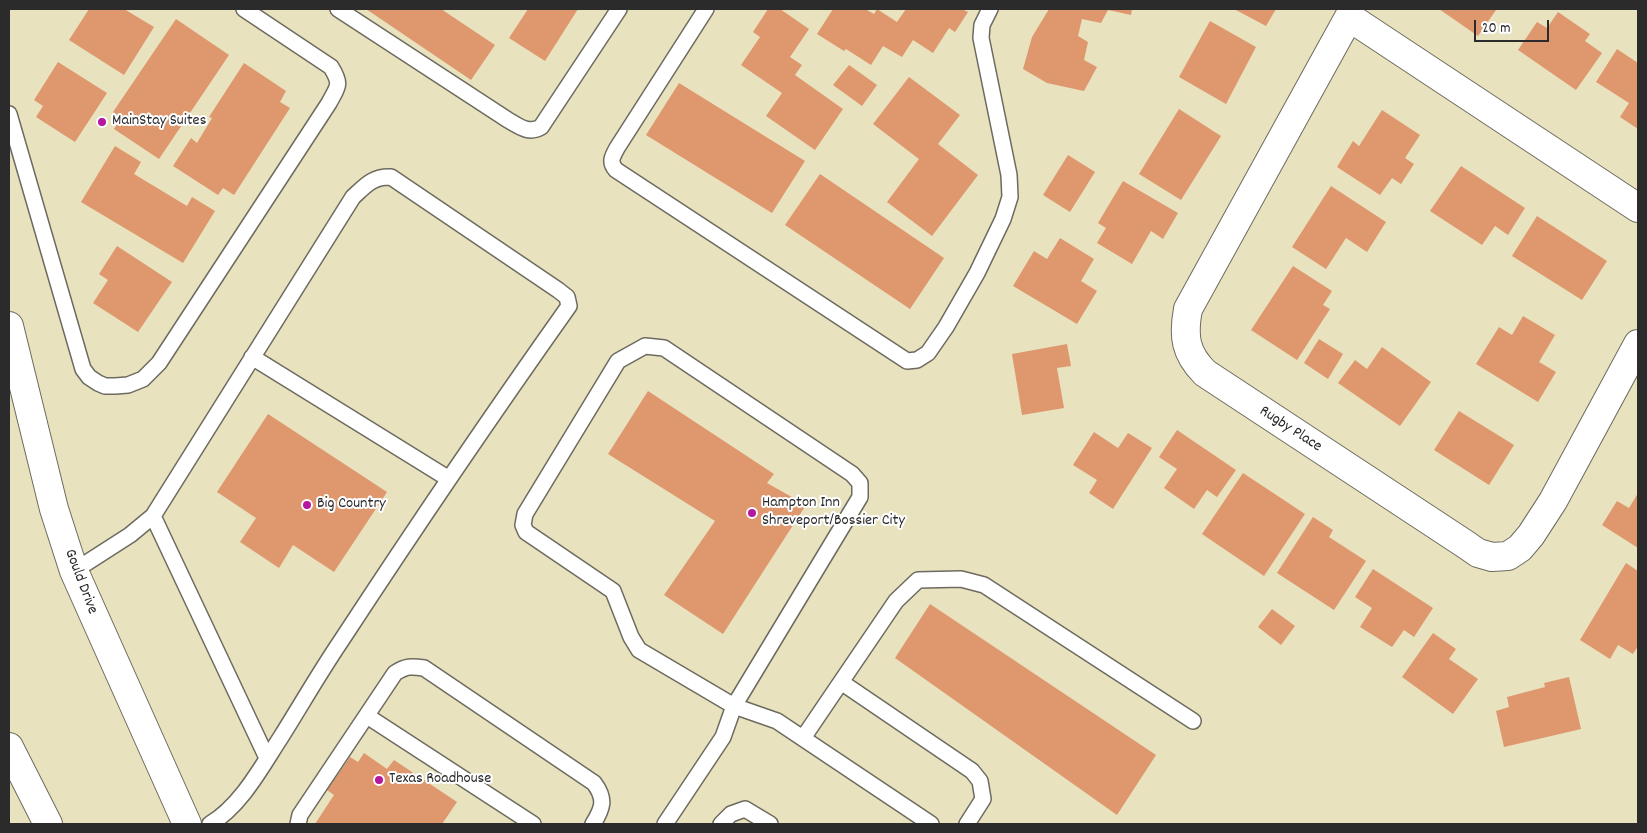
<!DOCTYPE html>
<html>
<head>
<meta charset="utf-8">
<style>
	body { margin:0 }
	#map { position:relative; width:1647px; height:833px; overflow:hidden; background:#e8e2bf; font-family:Dekko,sans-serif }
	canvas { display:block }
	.frame { position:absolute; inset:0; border:10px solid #2b2b2b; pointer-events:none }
	.scale { position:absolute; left:1474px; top:20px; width:75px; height:22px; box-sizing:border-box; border:2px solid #2b2b2b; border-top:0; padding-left:6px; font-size:15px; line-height:18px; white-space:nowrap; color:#2b2b2b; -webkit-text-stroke:4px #fff; paint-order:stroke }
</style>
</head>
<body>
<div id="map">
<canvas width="1647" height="833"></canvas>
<div class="frame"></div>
<div class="scale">20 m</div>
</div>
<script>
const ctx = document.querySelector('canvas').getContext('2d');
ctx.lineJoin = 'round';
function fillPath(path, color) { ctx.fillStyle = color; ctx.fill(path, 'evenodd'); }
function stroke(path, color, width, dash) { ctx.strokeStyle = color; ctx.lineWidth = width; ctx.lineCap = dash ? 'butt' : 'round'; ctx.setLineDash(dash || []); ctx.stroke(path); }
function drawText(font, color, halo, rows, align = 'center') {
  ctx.font = font + ' Dekko,sans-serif'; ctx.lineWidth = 4; ctx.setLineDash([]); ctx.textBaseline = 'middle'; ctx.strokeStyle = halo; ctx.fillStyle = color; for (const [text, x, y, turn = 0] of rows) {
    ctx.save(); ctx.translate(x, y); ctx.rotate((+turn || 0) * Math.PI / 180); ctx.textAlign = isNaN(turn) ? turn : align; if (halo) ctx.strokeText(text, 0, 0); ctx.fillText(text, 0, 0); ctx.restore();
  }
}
const building = new Path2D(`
	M 89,9 L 124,9 L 154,27 L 124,75 L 69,40 Z
	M 366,9 L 441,9 L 495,45 L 471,80 Z
	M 528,9 L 578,9 L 545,61 L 509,38 Z
	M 768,9 L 780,9 L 809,29 L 790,57 L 802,65 L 795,75 L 843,109 L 815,150 L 766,116 L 782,93 L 741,65 L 760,37 L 753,32 Z
	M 833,9 L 839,10 L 840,9 L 865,9 L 874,14 L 877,9 L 897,22 L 906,9 L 962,9 L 968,12 L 955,32 L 949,28 L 933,53 L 913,40 L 902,57 L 883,46 L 871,65 L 846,49 L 844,51 L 817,34 Z
	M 1049,9 L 1132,9 L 1131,15 L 1108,10 L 1101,23 L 1082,19 L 1078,36 L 1088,42 L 1084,60 L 1097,67 L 1084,91 L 1047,83 L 1023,69 L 1032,37 Z
	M 1234,9 L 1276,9 L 1266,26 Z
	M 1439,9 L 1494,9 L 1496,10 L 1478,36 Z
	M 1558,12 L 1590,34 L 1585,41 L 1602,53 L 1576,90 L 1518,50 L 1537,22 L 1547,28 Z
	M 176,19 L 229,55 L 159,159 L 114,129 L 121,118 L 113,112 Z
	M 1210,21 L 1256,47 L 1226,104 L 1179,77 Z
	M 1617,49 L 1638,63 L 1638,129 L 1620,117 L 1629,103 L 1596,82 Z
	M 58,62 L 107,93 L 75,142 L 36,117 L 43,106 L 34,100 Z
	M 244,63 L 286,91 L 280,102 L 290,108 L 234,195 L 223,188 L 218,195 L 173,166 L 191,138 L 197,143 L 212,118 L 209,117 Z
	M 849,65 L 877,85 L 862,106 L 833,85 Z
	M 909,77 L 960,115 L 938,144 L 978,175 L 932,236 L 887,202 L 919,159 L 873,124 Z
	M 679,83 L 805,161 L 772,213 L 646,135 Z
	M 1179,109 L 1221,136 L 1181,200 L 1139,174 Z
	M 1382,110 L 1420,135 L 1405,158 L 1414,164 L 1401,184 L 1392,178 L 1380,195 L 1337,167 L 1353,141 L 1359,146 Z
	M 115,146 L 141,162 L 134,174 L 187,206 L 192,197 L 215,211 L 183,263 L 81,202 Z
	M 1068,155 L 1095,172 L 1070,212 L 1043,195 Z
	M 1461,166 L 1525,208 L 1508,235 L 1495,226 L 1482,245 L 1430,211 Z
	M 820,174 L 944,258 L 910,309 L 785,225 Z
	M 1123,181 L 1178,213 L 1163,239 L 1151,231 L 1132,264 L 1097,243 L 1106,228 L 1098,223 Z
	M 1331,186 L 1386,222 L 1367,252 L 1346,238 L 1326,269 L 1292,247 Z
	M 1537,216 L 1607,261 L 1582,300 L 1512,256 Z
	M 1060,238 L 1094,259 L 1081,281 L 1097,291 L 1077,324 L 1013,286 L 1034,251 L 1047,259 Z
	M 117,246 L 172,282 L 138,332 L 93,303 L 108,280 L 99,274 Z
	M 1293,266 L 1332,291 L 1323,305 L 1330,309 L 1297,360 L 1251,330 Z
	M 1523,316 L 1555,335 L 1539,362 L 1556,372 L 1538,402 L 1476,364 L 1499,327 L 1512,335 Z
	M 1319,339 L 1343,354 L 1328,379 L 1304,363 Z
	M 1067,344 L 1071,366 L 1057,368 L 1064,408 L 1022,415 L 1012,354 Z
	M 1382,347 L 1431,382 L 1400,426 L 1338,383 L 1355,360 L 1367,369 Z
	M 648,391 L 774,474 L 767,483 L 806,505 L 723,634 L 664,595 L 715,521 L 608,454 Z
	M 1459,411 L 1514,445 L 1489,485 L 1434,450 Z
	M 268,414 L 387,492 L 334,572 L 293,545 L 279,568 L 240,542 L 256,518 L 217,492 Z
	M 1177,430 L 1236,470 L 1217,497 L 1207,490 L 1194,509 L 1164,488 L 1177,469 L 1159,457 Z
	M 1094,432 L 1118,448 L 1128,433 L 1152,448 L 1113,509 L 1089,493 L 1097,480 L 1073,465 Z
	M 1243,473 L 1305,514 L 1264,576 L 1202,534 Z
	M 1638,493 L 1638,548 L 1602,525 L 1617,501 L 1629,508 Z
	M 1313,517 L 1333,530 L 1329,537 L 1366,561 L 1334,610 L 1277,573 Z
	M 1626,563 L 1638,571 L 1638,646 L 1633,654 L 1618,645 L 1610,659 L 1580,640 Z
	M 1373,569 L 1433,608 L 1414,637 L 1404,630 L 1392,647 L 1360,627 L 1372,608 L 1355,597 Z
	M 930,604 L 1156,755 L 1117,815 L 895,658 Z
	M 1272,609 L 1295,626 L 1281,645 L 1258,627 Z
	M 1433,633 L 1456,649 L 1449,659 L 1478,679 L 1453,714 L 1402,677 Z
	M 1569,677 L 1581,729 L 1504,747 L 1496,711 L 1509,707 L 1507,697 L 1545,687 L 1544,683 Z
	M 364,753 L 387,769 L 394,760 L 457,802 L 442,824 L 315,824 L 334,795 L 327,790 L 350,757 L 358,762 Z`);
const lane = new Path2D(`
	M 338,9 L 508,120 C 520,127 529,134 541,127 L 619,9
	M 706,9 L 617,148 C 612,157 609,162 616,170 L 907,361 L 917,360 L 928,353 L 946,327 L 977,273 L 1003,219 L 1010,197 L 1009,175 L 981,38 L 982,25 L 990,9
	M 9,114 L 83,369 L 89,377 L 98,383 L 105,386 L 115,386 L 128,385 L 143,379 L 159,363 L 329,103 C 338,86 342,85 331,67 L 244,9
	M 252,357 L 449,479
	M 153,516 L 267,758
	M 74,571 L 130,535 L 153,516 L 353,197 C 365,186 373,176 391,177 L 558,290 L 567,297 L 569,306 C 491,416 415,528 341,641 C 320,672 301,705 281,737 C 262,766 241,806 210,824
	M 841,682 L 896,601 L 918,580 L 961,579 L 984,585 L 1193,721
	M 367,716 L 533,824
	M 803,738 L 841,682 L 972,771 L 980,781 L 983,799 L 967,824
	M 298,824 L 300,815 L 395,673 C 406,666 411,666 424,668 L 594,783 C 606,799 603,808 593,824
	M 665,824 L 723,737 L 734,706 L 860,497 L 860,483 L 852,474 L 664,348 L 645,346 L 618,361 L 525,514 L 523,525 L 526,532 L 613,591 L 631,637 L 639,650 L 734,706 L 777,721 L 931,824
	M 721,824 L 731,814 L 745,809 L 770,824`);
const street = new Path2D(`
	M 1638,208 L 1349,17 L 1188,309 C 1183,336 1185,353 1205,373 L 1465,544 L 1478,553 L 1492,557 L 1508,556 L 1520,548 L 1531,535 L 1553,501 L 1638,344
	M 9,326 L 54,509 L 74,571 L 187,824`);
const highway = new Path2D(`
	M 9,747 L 48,824`);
const markers = [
	[102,122,5,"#b5179e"],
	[307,505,5,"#b5179e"],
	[752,513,5,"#b5179e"],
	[379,780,5,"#b5179e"]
];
const poiNames = [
	["MainStay Suites",112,122],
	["Hampton Inn",762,504],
	["Shreveport/Bossier City",762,522],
	["Big Country",317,505],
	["Texas Roadhouse",389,780]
];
const streetNames = [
	["Rugby Place",1290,430,33],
	["Gould Drive",80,582,69]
];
fillPath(building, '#df976e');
stroke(lane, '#6d6b5f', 18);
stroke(street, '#6d6b5f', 30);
stroke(highway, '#6d6b5f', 30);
stroke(lane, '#fff', 15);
stroke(street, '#fff', 28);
stroke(highway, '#fff', 28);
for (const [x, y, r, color] of markers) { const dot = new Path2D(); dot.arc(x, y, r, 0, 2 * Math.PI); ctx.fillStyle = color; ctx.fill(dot); stroke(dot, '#fff', 2); }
drawText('16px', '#2b2b2b', '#fff', poiNames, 'left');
drawText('16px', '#2b2b2b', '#fff', streetNames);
</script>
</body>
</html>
